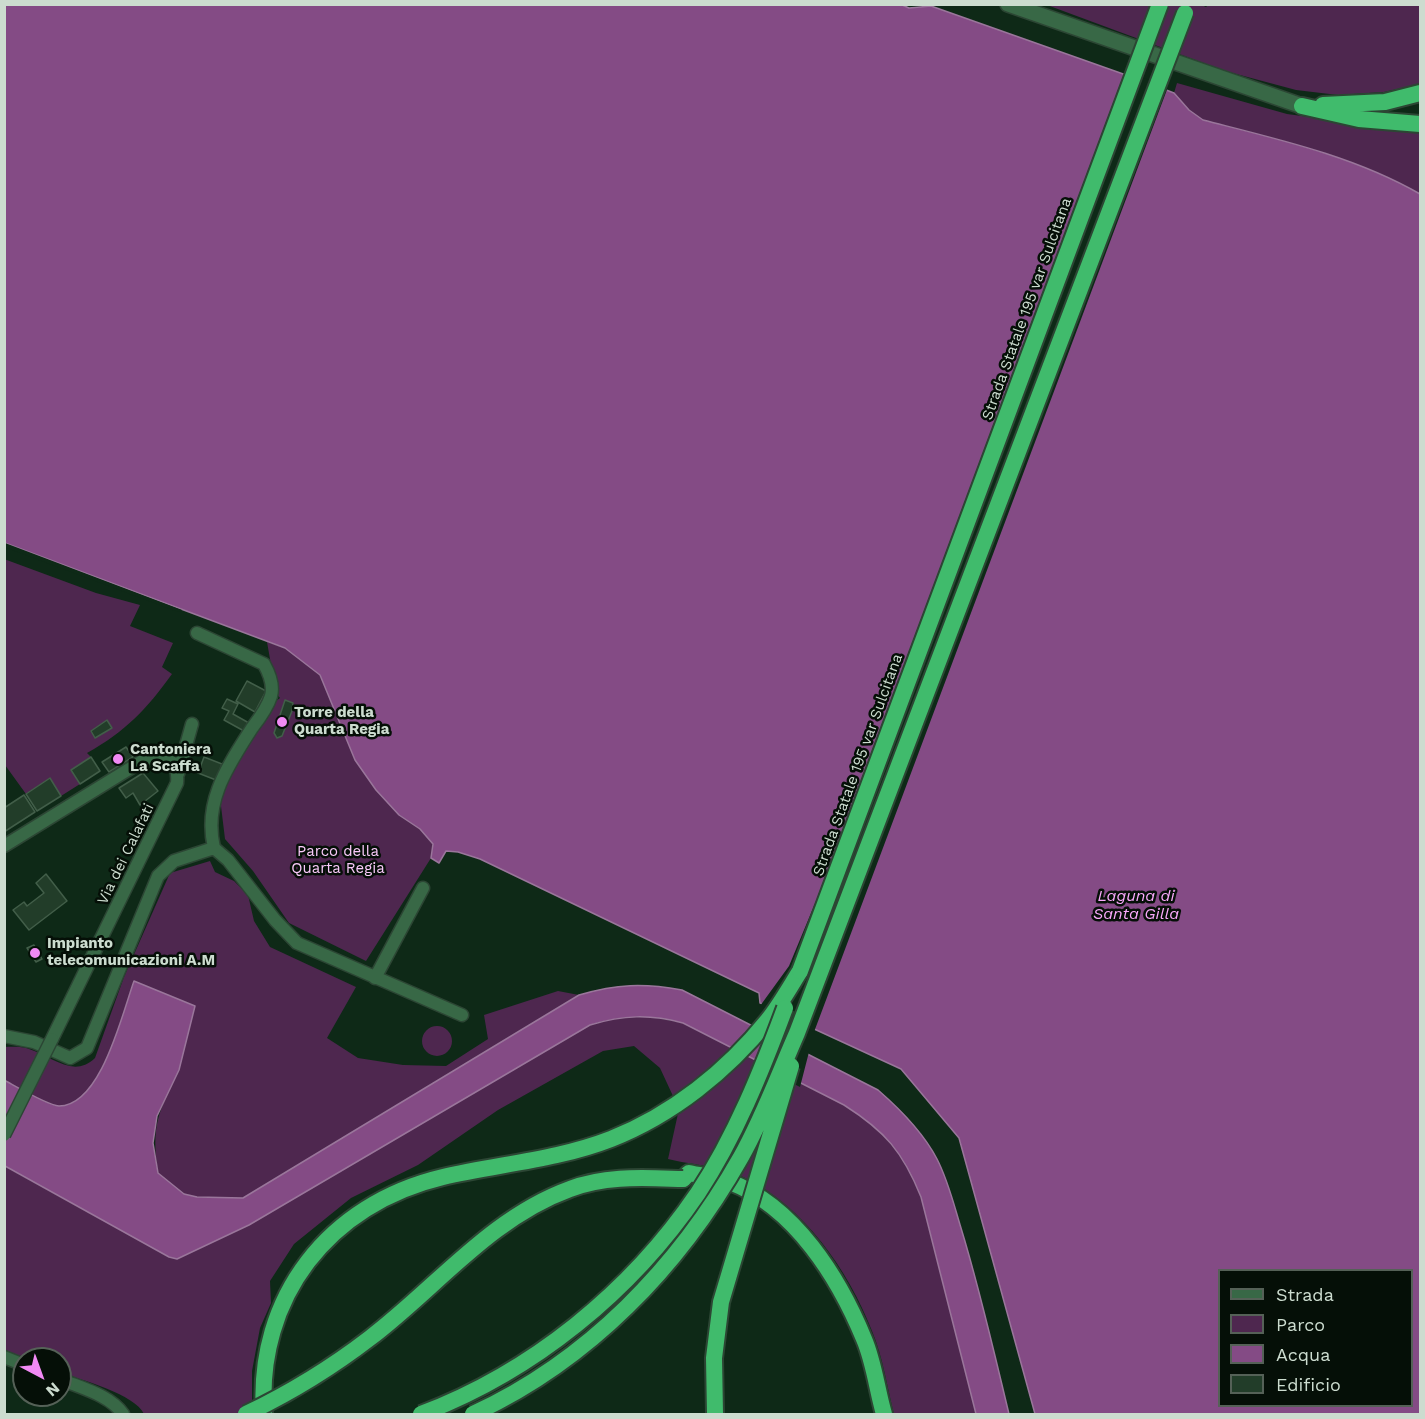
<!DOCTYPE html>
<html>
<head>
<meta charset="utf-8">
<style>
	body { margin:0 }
	#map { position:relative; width:1425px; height:1419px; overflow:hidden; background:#0e2917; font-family:"Work Sans",sans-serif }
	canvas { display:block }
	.frame { position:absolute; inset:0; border:6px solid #ccdccf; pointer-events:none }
	.legend { position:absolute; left:1218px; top:1269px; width:195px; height:138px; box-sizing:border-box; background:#050f07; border:2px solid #556157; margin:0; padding:8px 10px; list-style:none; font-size:18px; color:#ccdccf }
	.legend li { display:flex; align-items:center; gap:12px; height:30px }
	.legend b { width:30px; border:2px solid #556157 }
	.north { position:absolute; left:12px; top:1347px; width:60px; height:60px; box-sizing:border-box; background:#050f07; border:2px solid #556157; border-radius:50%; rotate:139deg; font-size:16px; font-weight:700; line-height:24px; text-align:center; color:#ccdccf }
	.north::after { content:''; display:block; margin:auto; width:21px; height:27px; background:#f18af4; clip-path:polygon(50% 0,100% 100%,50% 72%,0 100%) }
</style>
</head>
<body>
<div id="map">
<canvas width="1425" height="1419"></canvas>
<div class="frame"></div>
<ul class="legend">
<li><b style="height:8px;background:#386846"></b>Strada</li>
<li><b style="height:16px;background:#4e274f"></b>Parco</li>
<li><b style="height:16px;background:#844b85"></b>Acqua</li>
<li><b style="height:16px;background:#223d29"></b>Edificio</li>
</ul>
<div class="north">N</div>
</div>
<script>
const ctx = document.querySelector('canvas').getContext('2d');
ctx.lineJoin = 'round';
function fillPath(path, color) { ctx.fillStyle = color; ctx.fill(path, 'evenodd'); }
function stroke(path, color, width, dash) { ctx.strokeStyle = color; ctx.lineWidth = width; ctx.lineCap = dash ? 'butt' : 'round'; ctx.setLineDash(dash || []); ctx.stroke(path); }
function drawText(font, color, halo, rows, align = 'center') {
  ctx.font = font + ' "Work Sans",sans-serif'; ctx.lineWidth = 5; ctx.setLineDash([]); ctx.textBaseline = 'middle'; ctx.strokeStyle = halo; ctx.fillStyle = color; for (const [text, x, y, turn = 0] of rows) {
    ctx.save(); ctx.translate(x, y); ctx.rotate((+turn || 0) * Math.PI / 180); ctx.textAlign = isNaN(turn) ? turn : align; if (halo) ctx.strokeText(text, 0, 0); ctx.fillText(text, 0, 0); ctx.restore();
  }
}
const green = new Path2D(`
	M 1199,4 L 1206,7 L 1209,4 L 1420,5 L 1420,84 L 1384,92 L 1338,95 L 1296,90 L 1225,71 L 1047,5 Z
	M 1177,83 L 1287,114 L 1420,132 L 1420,194 C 1354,156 1277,139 1203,120 L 1189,110 L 1174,93 Z
	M 4,559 L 96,593 L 140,605 L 130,626 L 173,643 L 162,667 L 172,674 C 146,710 126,731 87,753 L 91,757 L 71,770 L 80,784 L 61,796 L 50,779 L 26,794 L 5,765 Z
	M 267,642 L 285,648 L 320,675 L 355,760 L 376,790 L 399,815 L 420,829 L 433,844 L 431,858 L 366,961 L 289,923 L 253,871 L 225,839 L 220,798 L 224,785 L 272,704 L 280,698 L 276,693 Z
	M 210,861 L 215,872 L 234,881 L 248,895 L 254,921 L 270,947 L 356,987 L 327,1038 L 358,1058 L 403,1065 L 446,1066 L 488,1039 L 484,1015 L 558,991 L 579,995 L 243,1198 L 197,1197 L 184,1194 L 158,1173 C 151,1125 158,1113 179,1070 L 134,981 C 122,1014 101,1106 59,1106 C 46,1105 17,1087 5,1080 L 4,1047 C 12,1047 21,1046 29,1049 C 52,1056 73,1079 95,1058 L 124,977 L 170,873 Z
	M 641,1015 L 683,1023 L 844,1105 C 885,1132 903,1152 921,1197 L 976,1414 L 894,1414 C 887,1387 883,1357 872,1331 C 848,1270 804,1206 743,1177 C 722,1166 691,1165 668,1159 L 679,1109 L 660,1068 L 634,1046 L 603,1051 L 498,1110 L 418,1165 L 351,1198 L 294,1244 L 270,1281 L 271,1303 L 260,1328 L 252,1371 L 252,1414 L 144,1414 C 135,1394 81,1380 60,1372 L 60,1359 L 27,1359 L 5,1350 L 4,1166 L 169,1257 L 177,1259 L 249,1225 L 590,1025 L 617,1017 Z
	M422 1041a15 15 0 1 1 30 0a15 15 0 1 1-30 0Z`);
const water = new Path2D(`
	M 900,4 L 909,8 L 931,6 L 1143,81 L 1174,93 L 1189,110 L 1203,120 C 1277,139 1354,156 1420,194 L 1420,1414 L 1035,1414 L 959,1138 L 901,1069 L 812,1028 L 792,1014 L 760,1003 L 759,993 L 480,859 L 458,852 L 446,851 L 439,863 L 431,858 L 433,844 L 420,829 L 399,815 L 376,790 L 355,760 L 320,675 L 285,648 L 5,543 L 4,5 ZM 1220,1270 L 1412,1270 L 1412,1406 L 1220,1406 Z
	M 134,981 L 195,1006 L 179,1070 L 157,1116 L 153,1143 L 158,1173 L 184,1194 L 197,1197 L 243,1198 L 579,995 C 617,984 643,983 682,990 L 878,1090 C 901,1110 923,1132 937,1159 C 948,1180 954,1205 961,1228 C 980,1290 994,1352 1009,1414 L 976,1414 L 921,1197 C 903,1152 885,1131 844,1105 L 683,1023 C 650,1014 623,1015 590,1025 L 249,1225 L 177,1259 L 169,1257 L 5,1166 L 4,1080 C 17,1087 47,1105 59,1106 C 101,1106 122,1014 134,981 Z`);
const pier = new Path2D(`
	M 1125,71 L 1168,87 L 814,1032 L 790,1017 L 760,1006 L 789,966 L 816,901 Z
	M 5,543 L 182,610 L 178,612 L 4,547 Z
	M 771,1033 L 809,1052 L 800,1087 L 758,1066 Z`);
const building = new Path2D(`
	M 247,681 L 266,691 L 255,712 L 236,701 Z
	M 227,699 L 238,704 L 233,714 L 249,723 L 244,731 L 224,720 L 229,711 L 222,708 Z
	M 285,700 L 293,703 L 292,711 L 282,736 L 277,738 L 274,733 Z
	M 107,720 L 112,728 L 95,738 L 91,731 Z
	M 126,747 L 133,757 L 109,772 L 102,762 Z
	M 91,757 L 100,771 L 80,784 L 71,770 Z
	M 204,757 L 222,764 L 216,780 L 198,773 Z
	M 143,773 L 158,791 L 140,805 L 133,793 L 126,798 L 119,788 Z
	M 50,778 L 61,796 L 37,811 L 26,794 Z
	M 24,795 L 35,812 L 4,832 L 4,808 Z
	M 46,874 L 67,901 L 29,930 L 13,910 L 24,902 L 27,906 L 44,893 L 36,883 Z
	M 34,945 L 42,959 L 36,962 L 27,948 Z`);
const minor = new Path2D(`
	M 178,774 L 192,724
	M 4,846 L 147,758 C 167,754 179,761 177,783 L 52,1039
	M 214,848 L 228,860 L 275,920 L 297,943 L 462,1015
	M 375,978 L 423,888
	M 4,1036 L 34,1042 L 70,1058 L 87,1048 L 158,876 L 174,861 L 214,848 C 203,801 228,766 252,728 C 259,719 268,706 271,696 C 274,685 269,673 264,664 L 197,633
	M 4,1357 L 24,1365
	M 60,1379 C 81,1388 110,1395 123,1414`);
const tertiary = new Path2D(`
	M 1008,4 L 1302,106`);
const trunk = new Path2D(`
	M 1323,105 L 1385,102 L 1420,93
	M 1302,106 L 1359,119 L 1420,124
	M 683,1179 L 689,1173 C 702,1176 717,1177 730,1182 C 795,1207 839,1278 864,1339 C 874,1362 877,1390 884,1414
	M 264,1414 C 256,1297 329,1204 443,1177 C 499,1164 557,1160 611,1139 C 672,1115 727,1071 768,1020 C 780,1005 790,987 800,971`);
const minorBridge = new Path2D(`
	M 4,1135 L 52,1039`);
const trunkBridge = new Path2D(`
	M 800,971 L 1160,4
	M 246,1414 C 290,1393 331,1368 370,1338 C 436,1288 490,1218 570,1189 C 606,1175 645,1178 683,1179
	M 421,1414 C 532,1372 631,1292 698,1193 C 735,1137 762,1070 785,1008
	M 473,1414 C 588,1361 679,1267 741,1157 C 763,1118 779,1074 797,1033 L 1185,13
	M 715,1414 L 714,1358 L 721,1302 L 791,1066`);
const markers = [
	[282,722,6,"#f18af4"],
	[118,759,6,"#f18af4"],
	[35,953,6,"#f18af4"]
];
const streetNames = [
	["Strada Statale 195 var Sulcitana",1027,309,-70],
	["Strada Statale 195 var Sulcitana",858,765,-70],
	["Via dei Calafati",126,854,-64]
];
const poiNames = [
	["Torre della",294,713],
	["Quarta Regia",294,730],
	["Cantoniera",130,750],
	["La Scaffa",130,767],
	["Impianto",47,944],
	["telecomunicazioni A.M",47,961]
];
const parkNames = [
	["Parco della",338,852],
	["Quarta Regia",338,869]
];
const waterNames = [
	["Laguna di",1136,896],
	["Santa Gilla",1136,914]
];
fillPath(green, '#4e274f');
fillPath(water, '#844b85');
stroke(water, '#9a769b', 1.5);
fillPath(pier, '#0e2917');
fillPath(building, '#223d29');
stroke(building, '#425e49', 1.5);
stroke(minor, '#2c4634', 15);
stroke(tertiary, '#2c4634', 18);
stroke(trunk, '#2c4634', 20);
stroke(minor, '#386846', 12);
stroke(tertiary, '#386846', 15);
stroke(trunk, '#40bb6c', 16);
stroke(minorBridge, '#2c4634', 15, []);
stroke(trunkBridge, '#2c4634', 20, []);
stroke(minorBridge, '#386846', 12);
stroke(trunkBridge, '#40bb6c', 16);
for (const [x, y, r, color] of markers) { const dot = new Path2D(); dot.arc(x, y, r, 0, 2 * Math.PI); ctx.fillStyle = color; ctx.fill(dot); stroke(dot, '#050f07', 2); }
drawText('15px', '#ccdccf', '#050f07', streetNames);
drawText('bold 15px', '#ccdccf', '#050f07', poiNames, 'left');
drawText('15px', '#fac9fa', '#050f07', parkNames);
drawText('italic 16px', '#fbaafd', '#050f07', waterNames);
</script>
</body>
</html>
